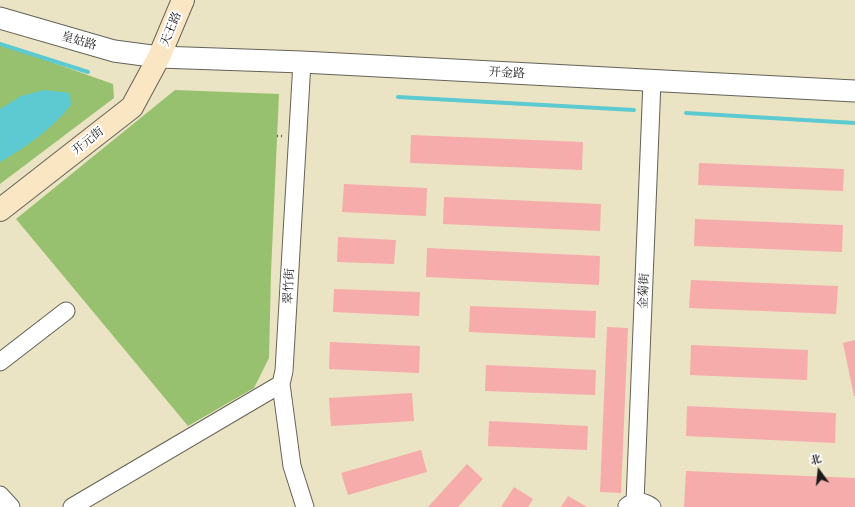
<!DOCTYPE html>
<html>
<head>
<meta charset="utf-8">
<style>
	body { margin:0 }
	#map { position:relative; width:855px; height:507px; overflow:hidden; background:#ebe4c4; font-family:"Libre Caslon Text","Noto Serif SC",serif }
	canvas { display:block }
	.north { position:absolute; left:799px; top:451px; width:40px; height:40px; -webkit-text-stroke:3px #fff; paint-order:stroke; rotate:345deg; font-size:11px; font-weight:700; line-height:16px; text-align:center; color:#1c1c1c }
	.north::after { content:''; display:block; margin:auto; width:14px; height:18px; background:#1c1c1c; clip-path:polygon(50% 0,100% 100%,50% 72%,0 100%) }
</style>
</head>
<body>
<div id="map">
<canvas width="855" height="507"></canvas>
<div class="north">北</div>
</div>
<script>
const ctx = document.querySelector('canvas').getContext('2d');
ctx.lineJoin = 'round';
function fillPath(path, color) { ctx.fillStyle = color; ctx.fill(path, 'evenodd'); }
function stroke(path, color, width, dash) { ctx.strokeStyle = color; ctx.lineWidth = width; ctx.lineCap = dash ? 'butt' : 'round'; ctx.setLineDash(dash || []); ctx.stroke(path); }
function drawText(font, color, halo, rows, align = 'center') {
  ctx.font = font + ' "Libre Caslon Text","Noto Serif SC",serif'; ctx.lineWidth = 4; ctx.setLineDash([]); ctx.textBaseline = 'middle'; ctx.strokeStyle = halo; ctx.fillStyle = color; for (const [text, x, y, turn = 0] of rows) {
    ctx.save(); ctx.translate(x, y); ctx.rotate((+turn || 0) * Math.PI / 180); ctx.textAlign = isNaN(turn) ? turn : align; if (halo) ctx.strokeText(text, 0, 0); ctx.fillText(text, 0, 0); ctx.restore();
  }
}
const green = new Path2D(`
	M 0,44 L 113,84 L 114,98 L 0,184 Z
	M 175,90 L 279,94 L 271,273 L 269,358 L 254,388 L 188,426 L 16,219 Z`);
const water = new Path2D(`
	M 44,90 L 70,93 L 71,105 C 52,129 26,147 0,162 L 0,109 L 21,96 Z`);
const stream = new Path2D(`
	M 0,44 L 88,72
	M 398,97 L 634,110
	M 686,113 L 855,123`);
const building = new Path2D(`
	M 411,135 L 583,142 L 582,170 L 410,163 Z
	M 699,163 L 844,169 L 843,191 L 698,185 Z
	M 344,184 L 427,188 L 426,216 L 342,212 Z
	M 444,197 L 601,204 L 600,231 L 443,224 Z
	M 695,219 L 843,225 L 842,252 L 694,246 Z
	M 338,237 L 396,240 L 394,264 L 337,262 Z
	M 427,248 L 600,256 L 599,285 L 426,277 Z
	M 691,280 L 838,286 L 836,314 L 689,308 Z
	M 334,289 L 420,292 L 419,316 L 333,312 Z
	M 470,306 L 596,311 L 595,338 L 469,332 Z
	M 607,327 L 628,328 L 621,493 L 600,492 Z
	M 855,340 L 855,396 L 854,396 L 843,343 Z
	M 330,342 L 420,346 L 419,373 L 329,369 Z
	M 691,345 L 808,350 L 807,380 L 690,375 Z
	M 486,365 L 596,370 L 595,395 L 485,391 Z
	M 412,393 L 414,421 L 331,426 L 329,398 Z
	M 687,406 L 836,413 L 835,443 L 686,436 Z
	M 489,421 L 588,426 L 587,450 L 488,446 Z
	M 421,450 L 427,472 L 348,495 L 341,473 Z
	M 467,464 L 483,479 L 458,507 L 428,507 Z
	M 686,471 L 855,478 L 855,507 L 684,507 Z
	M 514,487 L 533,499 L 528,507 L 501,507 Z
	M 568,496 L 587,507 L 561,507 Z`);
const path = new Path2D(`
	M 277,136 L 283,136`);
const minor = new Path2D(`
	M 302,62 L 284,371 L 281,384 L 292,466 L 305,507
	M 0,362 L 66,311
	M 0,495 L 11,507
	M 635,502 L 652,81
	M 627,506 C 635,500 644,501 652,507
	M 72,507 L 281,384`);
const tertiary = new Path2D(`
	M 0,18 L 114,51 L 159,57 L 302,62 L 855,91`);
const secondary = new Path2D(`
	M 0,210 L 132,107 L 159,57 L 183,0`);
const streetNames = [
	["天王路",171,29,-67],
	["皇姑路",79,41,16],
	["开金路",507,73,3],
	["开元街",88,141,-38],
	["翠竹街",289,286,-87],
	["金菊街",644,291,-88]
];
fillPath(green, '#97c16e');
fillPath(water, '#5ccad0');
stroke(stream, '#5ccad0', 4);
fillPath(building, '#f5acab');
stroke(minor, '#646257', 19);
stroke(tertiary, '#646257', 23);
stroke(secondary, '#646257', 24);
stroke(path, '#646257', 2.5, [1, 3]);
stroke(minor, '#fff', 17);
stroke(tertiary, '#fff', 21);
stroke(secondary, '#fbe6c4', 22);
drawText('12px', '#1c1c1c', '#fff', streetNames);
</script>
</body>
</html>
